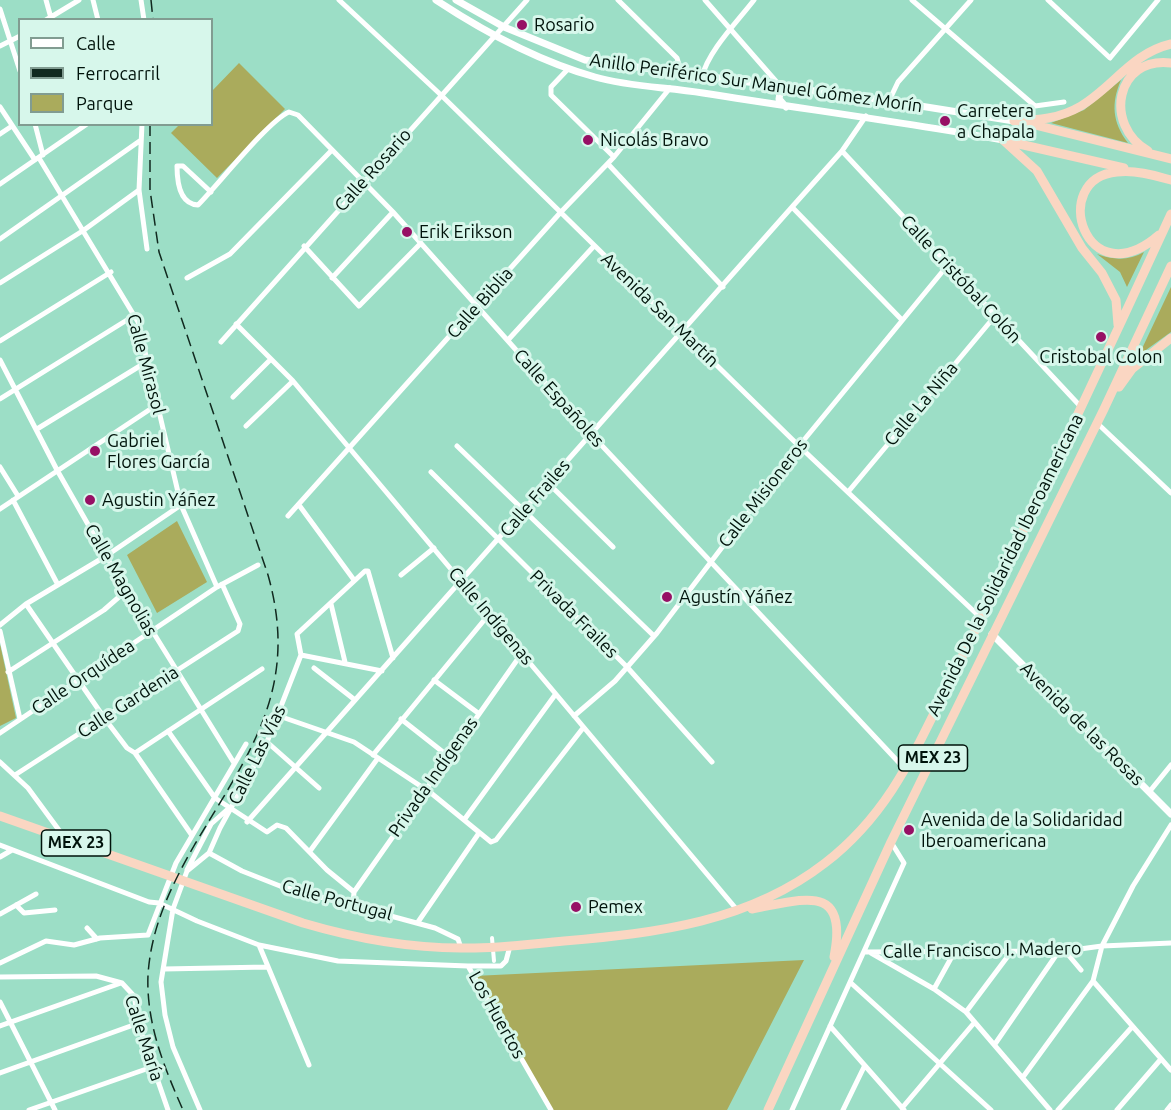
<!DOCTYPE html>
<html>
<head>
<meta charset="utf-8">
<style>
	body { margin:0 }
	#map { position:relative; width:1171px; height:1110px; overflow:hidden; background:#9cdec6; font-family:Ubuntu,sans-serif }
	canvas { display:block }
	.legend { position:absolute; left:18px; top:18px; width:195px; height:108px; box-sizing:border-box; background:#d7f7eb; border:2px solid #819c91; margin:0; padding:8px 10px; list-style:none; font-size:18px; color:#00130b }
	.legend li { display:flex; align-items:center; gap:12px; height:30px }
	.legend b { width:30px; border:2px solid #819c91 }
</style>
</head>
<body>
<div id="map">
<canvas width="1171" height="1110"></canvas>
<ul class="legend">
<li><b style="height:8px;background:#fff"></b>Calle</li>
<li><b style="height:8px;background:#11291f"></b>Ferrocarril</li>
<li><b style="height:16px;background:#aaab5c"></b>Parque</li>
</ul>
</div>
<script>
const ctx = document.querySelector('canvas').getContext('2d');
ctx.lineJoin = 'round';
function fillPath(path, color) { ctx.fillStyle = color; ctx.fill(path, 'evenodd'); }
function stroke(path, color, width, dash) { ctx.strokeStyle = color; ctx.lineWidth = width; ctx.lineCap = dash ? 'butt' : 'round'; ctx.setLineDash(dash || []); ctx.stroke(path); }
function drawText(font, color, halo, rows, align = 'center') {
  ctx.font = font + ' Ubuntu,sans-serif'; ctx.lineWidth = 6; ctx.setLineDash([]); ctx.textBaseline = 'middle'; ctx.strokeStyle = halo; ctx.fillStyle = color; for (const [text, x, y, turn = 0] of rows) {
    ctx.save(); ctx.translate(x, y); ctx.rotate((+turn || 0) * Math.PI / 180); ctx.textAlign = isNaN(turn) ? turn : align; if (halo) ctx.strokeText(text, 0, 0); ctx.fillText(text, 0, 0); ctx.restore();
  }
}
const green = new Path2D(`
	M 239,63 L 285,109 L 217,178 L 171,133 L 179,125 L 212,124 L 212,91 Z
	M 1121,80 C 1111,103 1112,122 1128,143 L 1051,123 L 1084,110 Z
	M 1144,252 L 1127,287 L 1120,272 L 1097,254 C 1113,260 1129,261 1144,252 Z
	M 1171,287 L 1171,332 L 1139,355 Z
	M 177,521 L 207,582 L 157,613 L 127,555 Z
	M 0,644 L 16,718 L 0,726 Z
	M 804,960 L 727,1110 L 551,1110 L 474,976 Z`);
const pedestrian = new Path2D(`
	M 492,938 L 494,961`);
const minor = new Path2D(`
	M 46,0 L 51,18
	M 93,0 L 98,20
	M 141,0 L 144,20
	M 339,0 L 441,95 L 799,446 L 982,619
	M 618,0 L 677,58 L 682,75
	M 705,0 L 781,87
	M 912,0 L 1035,106 L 1064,102
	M 1048,0 L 1110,58 L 1158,0
	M 0,9 L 20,71
	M 46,20 L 79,0
	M 0,46 L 20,36
	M 568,69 L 551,87 L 551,95 L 614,157
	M 702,77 C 708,51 738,21 754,0
	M 889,101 L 898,82 L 971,0
	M 0,107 L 35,160
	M 35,124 L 43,155
	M 142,124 L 139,190 L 147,249
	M 0,134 L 12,126
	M 842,151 L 1081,407
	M 39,158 L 138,322 L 181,505 L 217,587
	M 608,164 L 723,287
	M 0,184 L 87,124
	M 211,192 L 183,166 L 177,166 C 177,180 179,204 198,205 C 218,185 268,121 289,112 L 298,115 L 393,212 L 591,434 L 905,769
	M 792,207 L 902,320
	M 0,239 L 141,140
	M 304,246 L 359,306 L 421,243
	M 187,278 L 230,254 L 331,151
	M 332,278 L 393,212
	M 0,283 L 84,230 L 139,190
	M 236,324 L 293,381 L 738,911
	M 508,340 L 594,246
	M 0,341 L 111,272
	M 221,342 L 527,0
	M 0,360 L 57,470 L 106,556 L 234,763
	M 233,397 L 271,359
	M 0,399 L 135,315
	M 1097,423 L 1171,493
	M 246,426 L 293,381
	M 37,429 L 148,361
	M 457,446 L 654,636
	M 0,467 L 18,496
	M 431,472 L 627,667 L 712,762
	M 548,483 L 613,547
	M 848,492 L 995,316
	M 13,500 L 58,585
	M 299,505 L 354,580
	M 0,509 L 158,404
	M 288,516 L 560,213 L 614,157 L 670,88
	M 401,575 L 434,548
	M 26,604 L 105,719 L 127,748 L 135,753 L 191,834
	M 331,604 L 345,662
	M 0,625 L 26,604 L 106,556 L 181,505
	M 0,631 L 20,719
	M 301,655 L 297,634 L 365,571 L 368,571 L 393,658
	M 301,655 L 382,671
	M 314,668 L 355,700
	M 8,672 L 104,610 L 127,590
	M 434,680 L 478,713
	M 279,716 L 354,742 L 431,793 L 491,842 L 496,840 L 583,728
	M 574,716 L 615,681 L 657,633 L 799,446 L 947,266
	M 401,719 L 448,756
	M 168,731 L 215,798 L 267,832 L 277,825 L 286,828 L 327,870 L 354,892
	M 0,733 L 217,587 L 258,565
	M 267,742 L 319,788
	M 135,753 L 262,669
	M 373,755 L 490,613
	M 0,762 L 28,788 L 64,837
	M 15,775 L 238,631 L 240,624 L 222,584
	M 1150,791 L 1171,765
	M 464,820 L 555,695
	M 247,822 L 792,207 L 842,151 L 866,116
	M 0,845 L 149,902 L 159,903 L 197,921 L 259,945 L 309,1065
	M 310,851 L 378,758
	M 209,853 L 242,871 L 280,886 L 435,928 L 458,939 L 461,948
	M 0,857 L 12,850
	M 187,870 L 211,824 L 229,808
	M 16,905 L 24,913 L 55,910
	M 353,905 L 354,892 L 522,653
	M 0,914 L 36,894
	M 418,922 L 479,833
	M 87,928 L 97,939
	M 259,945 L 338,961 L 468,966
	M 510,946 L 506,961 L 501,966 L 468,966 L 551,1110
	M 1065,951 L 1081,970
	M 865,952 L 1065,951 L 1102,946 L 1171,943
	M 871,953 L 934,989 L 966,1012 L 1050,1110
	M 0,963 L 46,941 L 74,945 L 100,938 L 148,935 L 176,863 L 246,744
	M 164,969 L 267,967
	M 0,977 L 96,976 L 122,983 L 134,996 L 141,1032 L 168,1110
	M 1093,981 L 1171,1070
	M 851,983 L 991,1110
	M 934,989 L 955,951
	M 0,1002 L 55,1110
	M 966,1012 L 1011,952
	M 0,1026 L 121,983
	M 830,1026 L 904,1110
	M 995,1044 L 1059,951
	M 0,1073 L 139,1023
	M 1023,1077 L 1093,981 L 1102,946 L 1133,886 L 1171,825
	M 902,1108 L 974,1023
	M 29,1110 L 152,1067
	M 200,1110 L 173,1047 L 165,1015 L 161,982 L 173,909 L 187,871 L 209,853 L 220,828 L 267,742 L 301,655
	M 792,1110 L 904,863 L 891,842
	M 843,1110 L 864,1067
	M 1058,1110 L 1132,1027
	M 1117,1110 L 1161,1059
	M 1167,1110 L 1171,1105`);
const tertiary = new Path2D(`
	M 436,0 C 486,33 538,61 595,77 C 630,87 667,87 703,93 C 803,109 903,122 1003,140
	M 456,0 L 504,27 L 585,60 L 889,101 L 1014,121
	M 781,87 L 779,99 L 786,107
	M 992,634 L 1171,814`);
const trunk = new Path2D(`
	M 1014,121 C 1038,120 1059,119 1081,106 C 1113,87 1132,53 1171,44
	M 1031,124 L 1171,159
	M 1003,140 L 1037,171 L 1082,248 L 1102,273 L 1116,300 L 1118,325
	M 1006,141 L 1124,168
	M 1148,151 C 1103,125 1116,56 1171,63
	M 1159,235 C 1085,299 1048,178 1117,172 C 1136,170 1153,175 1171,180
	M 1119,387 L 1132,369 L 1171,338
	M 0,816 L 303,923 C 354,938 408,948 461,948 C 496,949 530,944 564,941 C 657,933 749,922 825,863 C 886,816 912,758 945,691 C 969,643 993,595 1016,546 C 1068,436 1120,325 1171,214
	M 752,909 C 802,900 849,881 834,957
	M 768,1110 L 891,842 L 1104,409 L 1171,266`);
const rail = new Path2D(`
	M 151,0 L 153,20
	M 150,124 L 150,190 L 159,252 L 268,575 C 300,688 250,752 195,844 C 171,886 151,927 148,975 C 146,1023 164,1067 183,1110`);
const markers = [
	[522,25,6,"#971065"],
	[945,121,6,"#971065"],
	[588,140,6,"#971065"],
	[407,232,6,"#971065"],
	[1101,337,6,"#971065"],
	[95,451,6,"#971065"],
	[90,500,6,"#971065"],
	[667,597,6,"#971065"],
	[909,830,6,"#971065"],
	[576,907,6,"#971065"]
];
const shields = [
	[933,758,69],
	[76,843,69]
];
const shieldNames = [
	["MEX 23",933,758],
	["MEX 23",76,843]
];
const poiNames = [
	["Rosario",534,25],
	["Carretera",957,111],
	["a Chapala",957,132],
	["Nicolás Bravo",600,140],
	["Erik Erikson",419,232],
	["Cristobal Colon",1101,357,"center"],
	["Gabriel",107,441],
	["Flores García",107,462],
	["Agustin Yáñez",102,500],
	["Agustín Yáñez",679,597],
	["Avenida de la Solidaridad",921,820],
	["Iberoamericana",921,841],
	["Pemex",588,907]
];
const streetNames = [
	["Anillo Periférico Sur Manuel Gómez Morín",756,83,8],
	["Calle Rosario",373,170,-48],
	["Calle Cristóbal Colón",961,279,47],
	["Calle Biblia",480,303,-48],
	["Avenida San Martín",660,310,44],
	["Calle Mirasol",146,364,75],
	["Calle Españoles",559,398,48],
	["Calle La Niña",921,404,-50],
	["Calle Misioneros",763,493,-52],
	["Calle Frailes",535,498,-49],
	["Avenida De la Solidaridad Iberoamericana",1005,565,-64],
	["Calle Magnolias",121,580,60],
	["Privada Frailes",574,614,45],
	["Calle Indígenas",491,616,50],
	["Calle Orquídea",83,677,-34],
	["Calle Gardenia",128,702,-33],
	["Avenida de las Rosas",1082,724,45],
	["Calle Las Vías",257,755,-64],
	["Privada Indígenas",433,777,-55],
	["Calle Portugal",337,900,15],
	["Calle Francisco I. Madero",982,950,-1],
	["Los Huertos",497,1015,61],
	["Calle María",144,1038,72]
];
fillPath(green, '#aaab5c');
stroke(pedestrian, '#fff', 4);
stroke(minor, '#fff', 5);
stroke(tertiary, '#fff', 7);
stroke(trunk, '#fad6c2', 9);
stroke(rail, '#11291f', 1.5, [12, 6]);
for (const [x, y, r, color] of markers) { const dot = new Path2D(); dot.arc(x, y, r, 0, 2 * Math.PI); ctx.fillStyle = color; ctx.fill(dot); stroke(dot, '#d7f7eb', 2); }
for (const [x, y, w] of shields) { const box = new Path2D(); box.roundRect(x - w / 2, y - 13, w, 26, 4.5); ctx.fillStyle = '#d7f7eb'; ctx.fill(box); stroke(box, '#00130b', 1.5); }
drawText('bold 16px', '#00130b', null, shieldNames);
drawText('18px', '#00130b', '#d7f7eb', poiNames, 'left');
drawText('18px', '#00130b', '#d7f7eb', streetNames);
</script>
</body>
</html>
